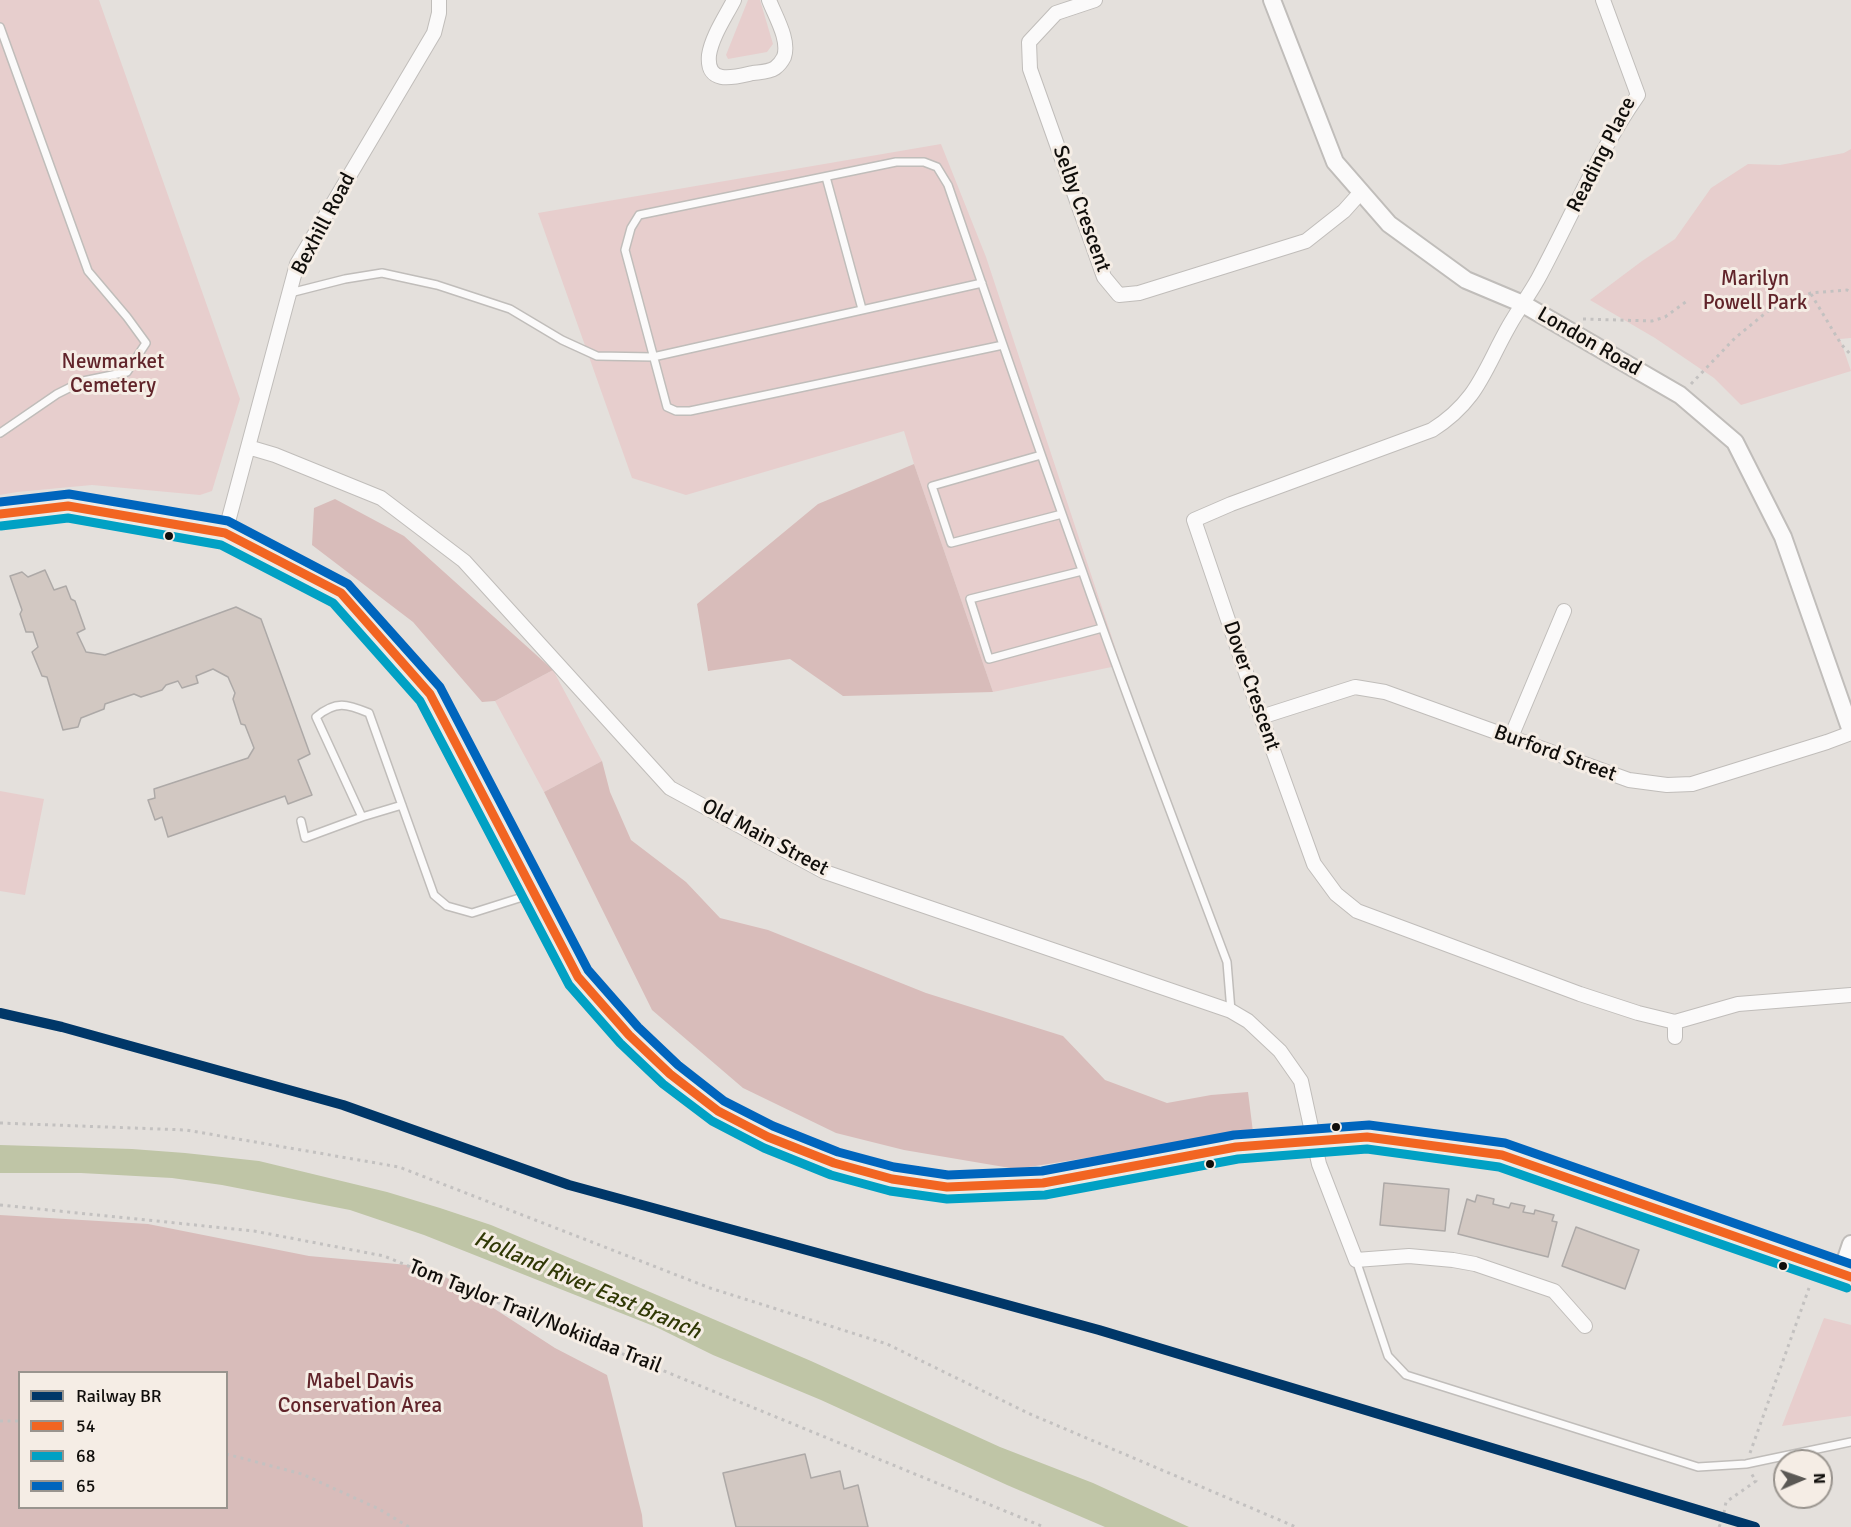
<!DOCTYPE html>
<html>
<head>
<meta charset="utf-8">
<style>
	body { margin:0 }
	#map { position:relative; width:1851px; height:1527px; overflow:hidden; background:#e4e0dc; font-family:Signika,sans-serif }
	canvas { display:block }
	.legend { position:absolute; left:18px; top:1371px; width:210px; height:138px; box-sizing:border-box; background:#f5ede5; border:2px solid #99948e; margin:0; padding:8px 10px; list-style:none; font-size:18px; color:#100e0b }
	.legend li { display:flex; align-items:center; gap:12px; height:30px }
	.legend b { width:30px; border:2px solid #99948e }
	.north { position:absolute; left:1773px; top:1449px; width:60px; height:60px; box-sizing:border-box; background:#f5ede5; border:2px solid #99948e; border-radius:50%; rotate:88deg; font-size:16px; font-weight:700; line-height:24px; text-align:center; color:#100e0b }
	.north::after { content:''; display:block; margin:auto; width:21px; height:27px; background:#5a5854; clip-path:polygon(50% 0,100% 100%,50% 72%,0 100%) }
</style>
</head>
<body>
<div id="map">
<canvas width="1851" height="1527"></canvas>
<ul class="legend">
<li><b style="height:8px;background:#003768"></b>Railway BR</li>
<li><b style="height:8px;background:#f26522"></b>54</li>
<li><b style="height:8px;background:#01a1c4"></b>68</li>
<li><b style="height:8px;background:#0065bd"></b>65</li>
</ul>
<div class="north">N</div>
</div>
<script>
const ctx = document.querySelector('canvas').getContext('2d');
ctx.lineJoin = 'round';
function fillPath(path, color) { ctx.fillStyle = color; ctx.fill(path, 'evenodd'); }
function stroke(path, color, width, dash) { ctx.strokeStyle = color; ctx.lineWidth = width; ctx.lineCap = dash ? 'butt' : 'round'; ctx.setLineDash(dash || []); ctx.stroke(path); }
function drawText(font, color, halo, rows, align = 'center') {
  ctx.font = font + ' Signika,sans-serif'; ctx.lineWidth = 6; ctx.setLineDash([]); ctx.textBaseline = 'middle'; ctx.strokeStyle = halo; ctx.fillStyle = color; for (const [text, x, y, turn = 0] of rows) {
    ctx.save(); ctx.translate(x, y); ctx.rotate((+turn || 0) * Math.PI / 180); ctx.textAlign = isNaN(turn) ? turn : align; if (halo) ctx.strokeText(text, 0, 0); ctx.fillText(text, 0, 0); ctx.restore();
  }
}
const green = new Path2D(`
	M 0,0 L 99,0 L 240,399 L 212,491 L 200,495 L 92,485 L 17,492 L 0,495 Z
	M 748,0 L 760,0 L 773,44 L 767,52 L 728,59 L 726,55 Z
	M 941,144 L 986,257 L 1121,665 L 993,692 L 914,464 L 904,431 L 686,495 L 632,478 L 538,213 Z
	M 1851,149 L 1851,338 L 1840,339 L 1851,371 L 1741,405 L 1714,378 L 1655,338 L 1590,300 L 1642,261 L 1675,239 L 1711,188 L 1748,164 L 1780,165 L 1844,153 Z
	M 553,670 L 602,761 L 544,792 L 495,701 Z
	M 0,791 L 44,799 L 25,895 L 0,891 Z
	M 1824,1318 L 1851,1325 L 1851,1416 L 1782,1426 Z`);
const forest = new Path2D(`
	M 914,464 L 993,692 L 843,696 L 790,659 L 708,671 L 697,604 L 818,504 Z
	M 335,499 L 404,536 L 553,670 L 495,701 L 482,702 L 413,622 L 312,545 L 314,508 Z
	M 602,761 L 610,792 L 631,840 L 686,882 L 720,918 L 768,930 L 926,993 L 1063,1036 L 1105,1080 L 1167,1103 L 1211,1095 L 1248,1092 L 1253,1132 L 1016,1169 L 904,1150 L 836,1133 L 743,1088 L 652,1010 L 544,792 Z
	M 0,1215 L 148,1224 L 309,1256 L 430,1267 L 555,1348 L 607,1375 L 642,1515 L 643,1527 L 0,1527 ZM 226,1372 L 226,1508 L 20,1508 L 20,1372 Z`);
const water = new Path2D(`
	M 0,1145 L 132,1149 L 185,1153 L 259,1161 L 387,1192 L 440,1208 L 491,1225 L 601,1271 L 811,1361 L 1000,1447 L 1093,1483 L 1189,1527 L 1105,1527 L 1007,1485 L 821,1400 L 713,1355 L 656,1327 L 424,1235 L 350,1210 L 222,1185 L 172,1178 L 81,1173 L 0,1173 Z`);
const building = new Path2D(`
	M 45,570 L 54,590 L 66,586 L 71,599 L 75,601 L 85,629 L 77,633 L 86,652 L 105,655 L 236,607 L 261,619 L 310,754 L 298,760 L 312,795 L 288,804 L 285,796 L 168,837 L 162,817 L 155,820 L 148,800 L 155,798 L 154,789 L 248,758 L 254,748 L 245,725 L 241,724 L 233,699 L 235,693 L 228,677 L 213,669 L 196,676 L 198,683 L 182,688 L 178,681 L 166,685 L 162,690 L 141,697 L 134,694 L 105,704 L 104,709 L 81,718 L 78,727 L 63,730 L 47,677 L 42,676 L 32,652 L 38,647 L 33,632 L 26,632 L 20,614 L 22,610 L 10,576 L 22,572 L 28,577 Z
	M 1384,1183 L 1449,1189 L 1445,1231 L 1380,1225 Z
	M 1477,1195 L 1494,1199 L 1493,1204 L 1509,1208 L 1511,1203 L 1525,1206 L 1523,1212 L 1534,1214 L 1535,1210 L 1554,1215 L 1552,1221 L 1557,1222 L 1548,1257 L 1458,1234 L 1467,1199 L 1475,1202 Z
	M 1576,1227 L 1639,1250 L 1625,1289 L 1562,1266 Z
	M 805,1454 L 811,1478 L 840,1471 L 844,1489 L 858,1485 L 868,1527 L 736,1527 L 723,1473 Z`);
const path = new Path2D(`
	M 1811,294 L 1841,344 L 1851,355
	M 1583,319 L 1652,321 L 1665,317 L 1687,301
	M 1691,384 L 1735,338 L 1768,311 L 1811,293 L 1847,290 L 1851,292
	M 0,1123 L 186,1130 L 399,1167 L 710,1288 L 887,1344 L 1030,1414 L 1296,1527
	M 0,1205 L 254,1231 L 384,1256 L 1044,1527
	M 0,1421 L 20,1421
	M 1750,1453 L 1809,1288
	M 226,1454 L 302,1474 L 379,1509 L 409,1527
	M 1719,1527 L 1723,1518 L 1726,1502 L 1756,1481 L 1751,1473`);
const service = new Path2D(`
	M 0,27 L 88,271 L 127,317 L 146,343 L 127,372 L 83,381 L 57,394 L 0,433
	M 826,177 L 862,309
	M 290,293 L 345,279 L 382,273 L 437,285 L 510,309 L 562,340 L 597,356 L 653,357 L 982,283
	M 1003,345 L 690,411 L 676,411 L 667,407 L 625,250 L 631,228 L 639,215 L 896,162 L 924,162 L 937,167 L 948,185 C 992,313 1036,442 1082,570 C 1128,702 1178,831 1227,962 L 1231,1011
	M 1041,455 L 932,486 L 951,543 L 1062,514
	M 1082,571 L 970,599 L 989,659 L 1102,628
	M 362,817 L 316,717 C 336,700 347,704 369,713 L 434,895 L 447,906 L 472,913 L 532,894
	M 301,821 L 305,838 L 362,817 L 402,805
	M 1356,1260 L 1388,1356 L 1406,1375 L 1698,1467 L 1746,1464 L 1851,1442`);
const minor = new Path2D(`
	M 734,0 C 726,16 712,36 709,55 C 706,86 735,77 753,73 C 760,72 769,72 775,68 C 779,65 782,61 784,57 C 790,40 775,16 769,0
	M 1095,0 L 1056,13 L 1029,42 L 1030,69 L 1104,277 L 1119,295 L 1139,293 L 1306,241 L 1344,211 L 1361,192
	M 1603,0 L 1638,95 C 1598,152 1571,218 1538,279 C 1529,295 1518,310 1509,326 C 1484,370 1478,401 1432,430 L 1231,504 L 1194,520 L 1261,717 L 1314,864 L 1336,894 L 1357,911 L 1580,994 L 1638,1013 L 1675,1022 L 1738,1004 L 1851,995
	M 248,447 L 275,455 L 381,498 L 464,561 L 670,788 L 825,872 L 1231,1011 L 1248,1021 L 1280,1051 L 1301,1081 L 1319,1164 L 1356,1260 L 1409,1256 L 1453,1260 L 1475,1264 L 1554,1291 L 1585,1326
	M 225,533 L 297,264 L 434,33 L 439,13 L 439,0
	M 1261,717 L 1355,687 L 1385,692 L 1629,780 L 1667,785 L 1692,784 L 1827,742 L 1851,733
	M 1511,737 L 1564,611
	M 1675,1022 L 1675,1037`);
const tertiary = new Path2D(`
	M 1272,0 L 1335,162 L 1389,224 L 1466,280 L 1523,304 L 1680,395 L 1735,442 L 1783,537 L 1851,731
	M 1841,1274 L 1851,1244`);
const secondary = new Path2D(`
	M 0,514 L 68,506 L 225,533 L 341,593 L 430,694 L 578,977 L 629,1035 L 670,1074 L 718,1111 L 768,1137 L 834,1163 L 892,1179 L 947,1187 L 1043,1183 L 1236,1147 L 1367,1137 L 1502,1155 L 1851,1277`);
const bus1 = new Path2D(`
	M 0,514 L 68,506 L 225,533 L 341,593 L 430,694 L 578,977 L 629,1035 L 670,1074 L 718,1111 L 768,1137 L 834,1163 L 892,1179 L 947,1187 L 1043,1183 L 1236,1147 L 1367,1137 L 1502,1155 L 1851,1277`);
const bus2 = new Path2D(`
	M 1,526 L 68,518 L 221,545 L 333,603 L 420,701 L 569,985 L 620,1043 L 663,1084 L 712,1121 L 764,1148 L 831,1175 L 890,1191 L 947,1199 L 1045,1195 L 1238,1159 L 1367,1149 L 1499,1167 L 1847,1288`);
const bus3 = new Path2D(`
	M 0,502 L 69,494 L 228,521 L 348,584 L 440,687 L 588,970 L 638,1027 L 678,1065 L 724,1101 L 773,1126 L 838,1152 L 894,1167 L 948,1175 L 1042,1171 L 1234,1135 L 1369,1125 L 1505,1143 L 1851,1264`);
const rail1 = new Path2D(`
	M 0,1013 L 62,1027 L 343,1105 L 569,1185 L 1099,1330 L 1755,1527`);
const markers = [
	[169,536,5,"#100e0b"],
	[1336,1127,5,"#100e0b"],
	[1210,1164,5,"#100e0b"],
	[1783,1266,5,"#100e0b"]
];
const streetNames = [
	["Reading Place",1602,155,-63],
	["Selby Crescent",1081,209,70],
	["Bexhill Road",324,224,-62],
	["London Road",1589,342,30],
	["Dover Crescent",1251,686,71],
	["Burford Street",1555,754,20],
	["Old Main Street",765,838,28],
	["Tom Taylor Trail/Nokiidaa Trail",535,1317,22]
];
const parkNames = [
	["Marilyn",1755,279],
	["Powell Park",1755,303],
	["Newmarket",113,362],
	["Cemetery",113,386],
	["Mabel Davis",360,1382],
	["Conservation Area",360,1406]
];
const waterNames = [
	["Holland River East Branch",587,1286,23]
];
fillPath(green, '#e7cecd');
fillPath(forest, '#d8bcba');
fillPath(water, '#bfc5a6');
fillPath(building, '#d2c8c2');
stroke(building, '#ada9a7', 1.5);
stroke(service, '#c0bdba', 10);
stroke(minor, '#c0bdba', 16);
stroke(tertiary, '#c0bdba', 20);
stroke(secondary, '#c0bdba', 21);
stroke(path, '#c3c1c0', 3, [3, 4.5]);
stroke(service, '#fbfafa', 7);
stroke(minor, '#fbfafa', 14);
stroke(tertiary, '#fbfafa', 16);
stroke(secondary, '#eceae5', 18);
stroke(bus1, '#f26522', 9);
stroke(bus2, '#01a1c4', 9);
stroke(bus3, '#0065bd', 9);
stroke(rail1, '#003768', 10);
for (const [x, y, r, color] of markers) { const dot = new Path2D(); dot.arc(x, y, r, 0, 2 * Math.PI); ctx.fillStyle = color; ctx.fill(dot); stroke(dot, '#f5ede5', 2); }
drawText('21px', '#100e0b', '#f5ede5', streetNames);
drawText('21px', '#61242a', '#f5ede5', parkNames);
drawText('italic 22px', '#303805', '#f5ede5', waterNames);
</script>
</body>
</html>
